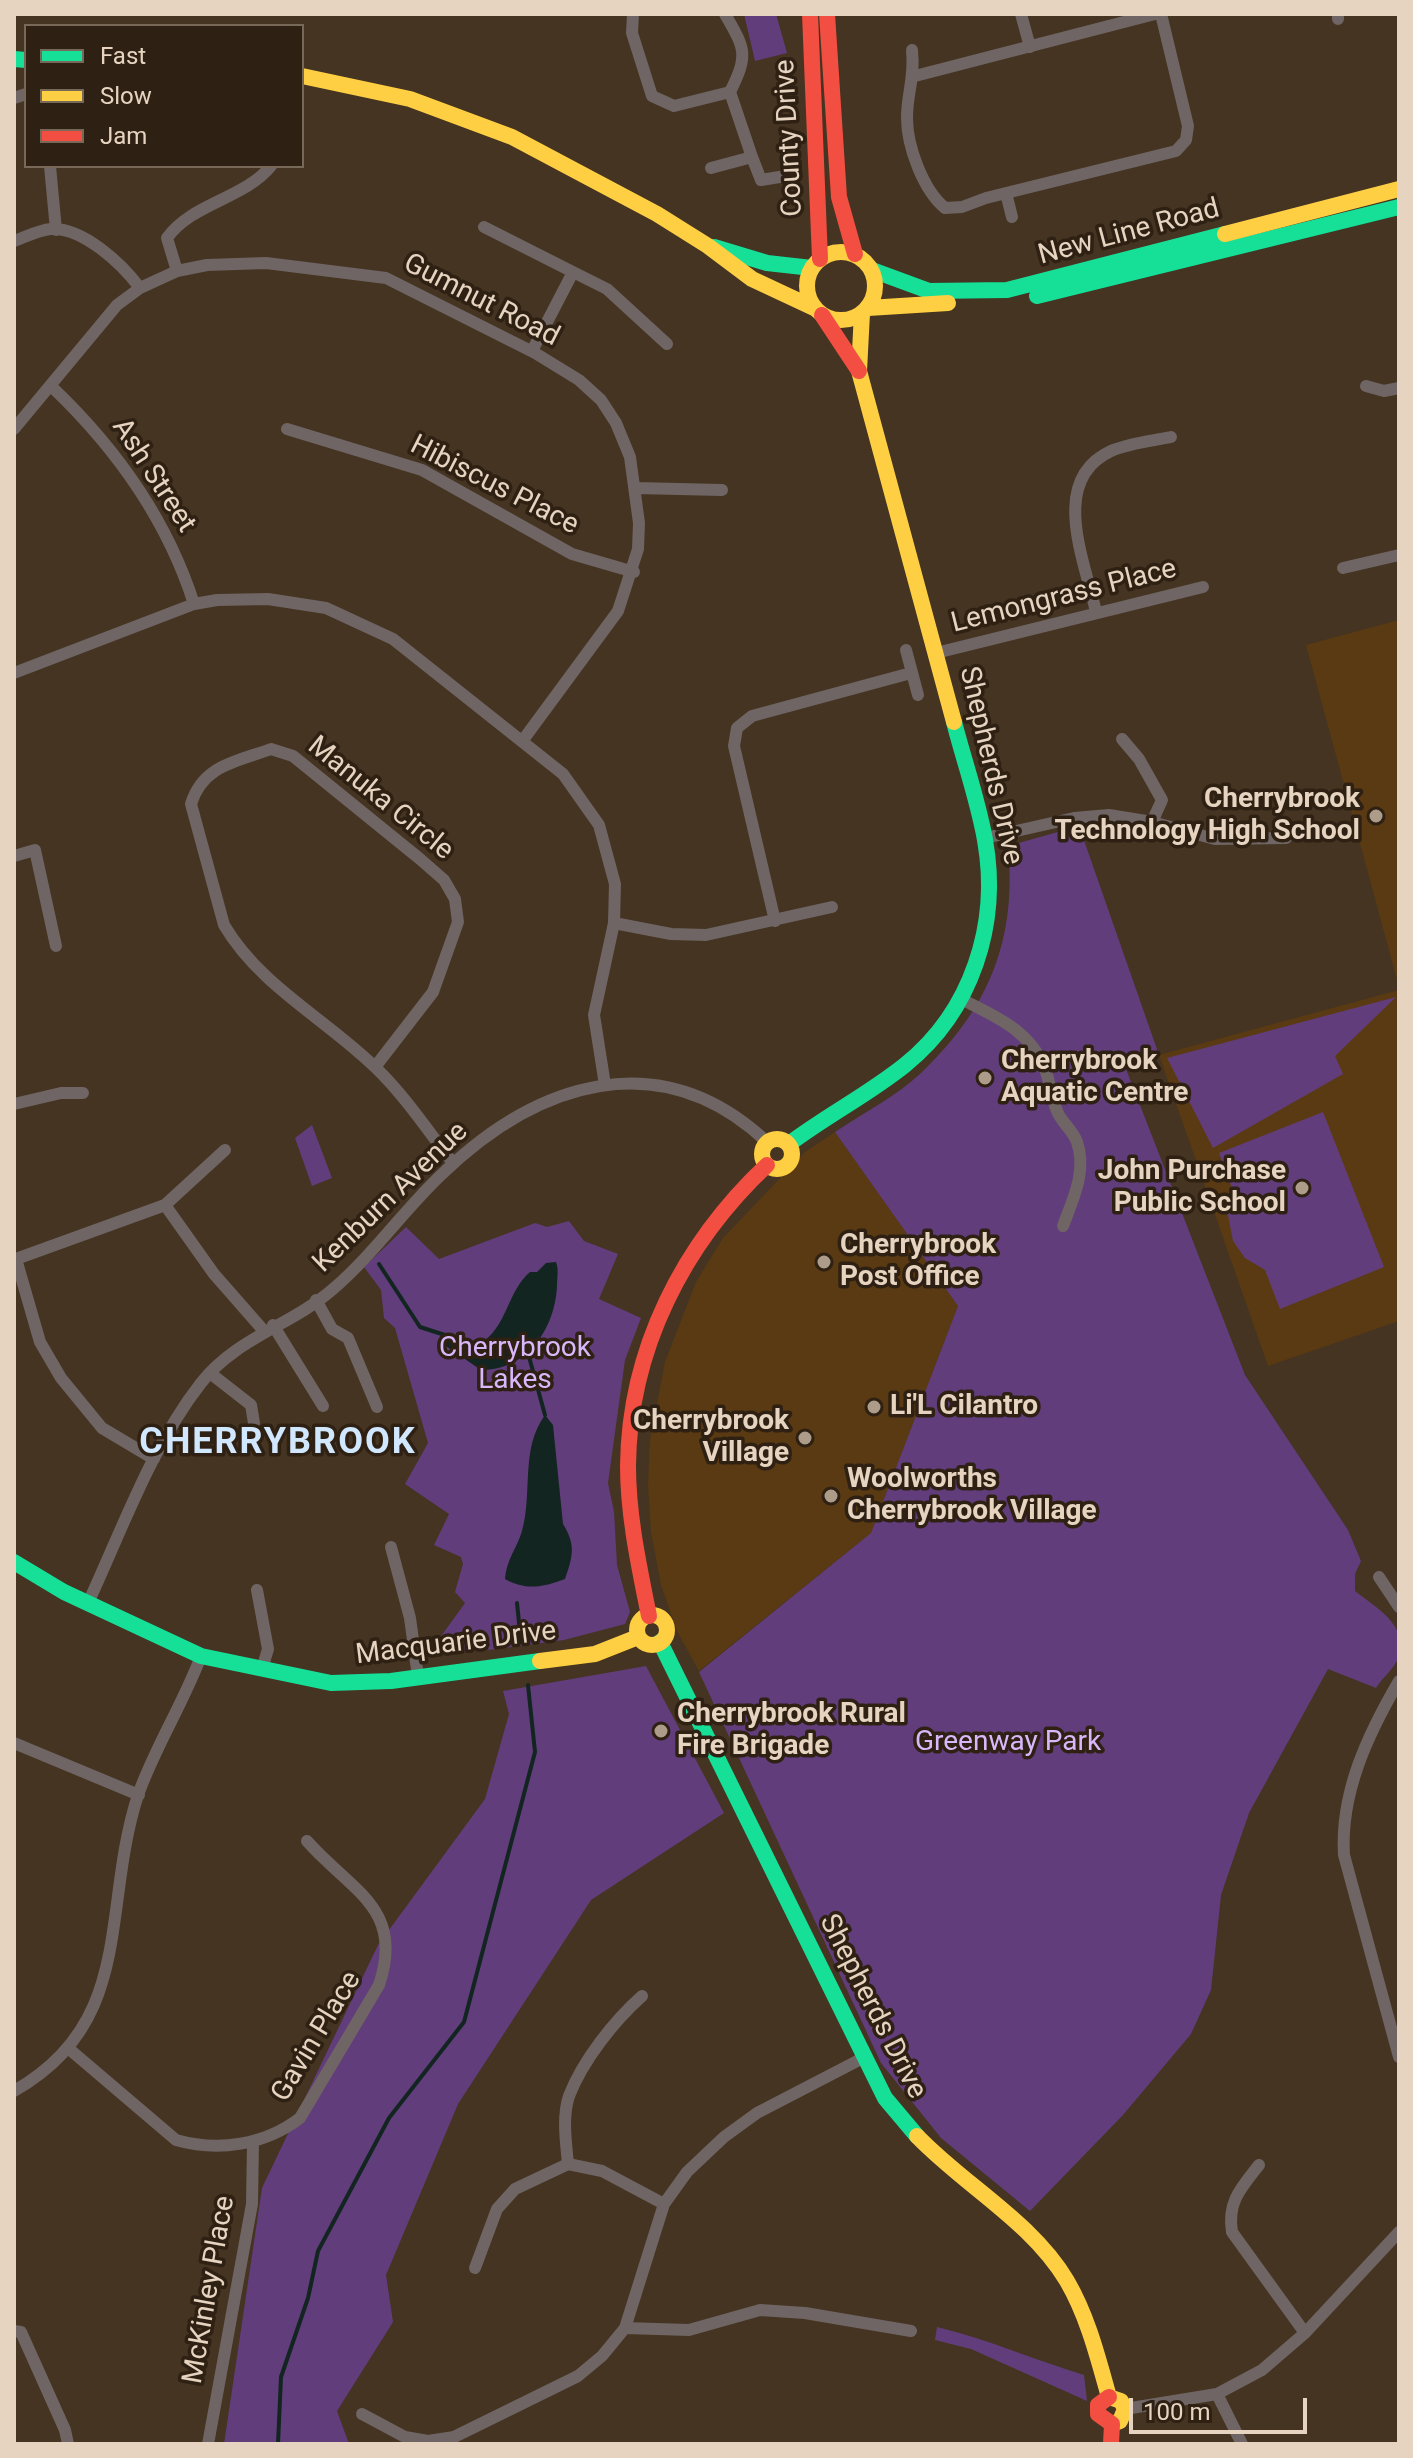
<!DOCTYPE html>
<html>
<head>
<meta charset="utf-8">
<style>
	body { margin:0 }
	#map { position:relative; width:1413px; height:2458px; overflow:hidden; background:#443421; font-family:Roboto,sans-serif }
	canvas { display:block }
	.frame { position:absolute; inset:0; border:16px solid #e6d4c1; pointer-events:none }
	.legend { position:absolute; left:24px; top:24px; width:280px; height:144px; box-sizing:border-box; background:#2e2012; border:2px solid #786858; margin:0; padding:10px 14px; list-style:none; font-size:24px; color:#e6d4c1 }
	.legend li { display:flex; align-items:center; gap:16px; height:40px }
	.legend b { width:40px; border:2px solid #786858 }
	.scale { position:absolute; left:1129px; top:2398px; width:178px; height:36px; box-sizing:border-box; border:4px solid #e6d4c1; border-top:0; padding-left:10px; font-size:24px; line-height:28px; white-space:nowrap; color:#e6d4c1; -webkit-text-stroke:6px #2e2012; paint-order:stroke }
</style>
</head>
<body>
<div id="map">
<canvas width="1413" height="2458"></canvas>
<div class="frame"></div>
<ul class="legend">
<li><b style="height:10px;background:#16e098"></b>Fast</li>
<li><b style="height:10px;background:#ffcf43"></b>Slow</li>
<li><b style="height:10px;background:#f24e42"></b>Jam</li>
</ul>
<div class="scale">100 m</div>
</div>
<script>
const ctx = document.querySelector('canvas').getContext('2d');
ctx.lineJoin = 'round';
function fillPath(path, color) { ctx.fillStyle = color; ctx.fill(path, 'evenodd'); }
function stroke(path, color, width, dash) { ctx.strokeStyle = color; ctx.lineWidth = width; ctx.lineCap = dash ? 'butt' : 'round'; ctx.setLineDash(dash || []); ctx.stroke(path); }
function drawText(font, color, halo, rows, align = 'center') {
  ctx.font = font + ' Roboto,sans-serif'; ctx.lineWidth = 7; ctx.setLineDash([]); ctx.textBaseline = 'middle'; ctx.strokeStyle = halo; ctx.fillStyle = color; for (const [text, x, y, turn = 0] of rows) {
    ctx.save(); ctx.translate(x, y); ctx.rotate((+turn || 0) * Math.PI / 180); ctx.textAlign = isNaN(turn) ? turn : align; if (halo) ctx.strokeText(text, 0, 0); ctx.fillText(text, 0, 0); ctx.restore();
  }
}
const built = new Path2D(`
	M 1399,620 L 1399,987 L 1306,645 Z
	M 1399,990 L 1399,1321 L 1268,1366 L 1159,1055 Z
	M 835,1132 L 958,1306 L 871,1533 L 699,1671 L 677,1631 L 661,1585 L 651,1532 L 648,1485 L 650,1440 L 665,1362 L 696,1282 L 723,1238 L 805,1152 Z`);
const green = new Path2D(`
	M 744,14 L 776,14 L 787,53 L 755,61 Z
	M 1079,826 L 1159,1055 L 1124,1064 L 1245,1375 L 1348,1530 L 1361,1561 L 1355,1574 L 1355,1591 C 1375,1607 1408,1624 1399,1656 C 1396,1667 1382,1678 1376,1688 L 1328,1669 L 1249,1813 L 1221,1895 L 1211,1990 L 1191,2034 L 1123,2115 L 1030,2211 L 941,2138 L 881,2063 L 699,1672 L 871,1533 L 958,1306 L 835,1132 C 863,1113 897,1096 921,1073 C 989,1008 1017,940 1008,846 Z
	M 1396,997 L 1335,1056 L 1343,1074 L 1213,1148 L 1167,1058 Z
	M 1323,1112 L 1384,1267 L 1280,1309 L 1265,1270 L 1245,1258 L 1233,1241 L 1227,1210 L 1232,1188 L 1219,1153 Z
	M 312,1125 L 332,1178 L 312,1186 L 295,1138 Z
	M 569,1221 L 584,1241 L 618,1254 L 599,1299 L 641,1318 L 625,1360 L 608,1483 L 614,1512 L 617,1565 L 630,1612 L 625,1624 L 564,1640 L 489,1650 L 487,1646 L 438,1656 L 439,1639 L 465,1603 L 455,1592 L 463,1564 L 461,1557 L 434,1545 L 449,1514 L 405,1484 L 428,1443 L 395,1328 L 384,1318 L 381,1290 L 364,1267 L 406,1227 L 439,1259 L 535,1223 L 547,1227 Z
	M 646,1666 L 724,1813 L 591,1900 L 458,2104 L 386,2275 L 393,2322 L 337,2411 L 349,2444 L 224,2444 L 262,2188 L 378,1945 L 485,1799 L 509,1714 L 503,1691 Z
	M 937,2327 C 988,2339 1034,2360 1084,2375 L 1087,2401 L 971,2349 L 935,2340 Z`);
const water = new Path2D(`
	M 556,1262 C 559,1270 557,1277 557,1286 C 555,1329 527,1370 481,1370 L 440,1342 L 448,1336 L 479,1344 C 507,1329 507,1291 530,1272 L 537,1272 L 546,1263 Z
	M 545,1415 L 553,1425 L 563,1524 C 576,1545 573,1556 565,1579 C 544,1587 526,1591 505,1579 C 506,1560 517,1548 522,1531 C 533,1492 520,1449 545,1415 Z`);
const stream = new Path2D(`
	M 379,1264 L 420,1327 L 448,1336
	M 528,1353 L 545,1415
	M 517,1603 L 521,1642
	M 278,2444 L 281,2377 L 308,2298 L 318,2251 L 389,2118 L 464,2022 L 535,1752 L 528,1685`);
const street = new Path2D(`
	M 633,14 L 632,33 L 652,96 L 674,106 L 730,92
	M 725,14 C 745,49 749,54 730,92
	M 1021,14 L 1030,47
	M 1338,19 L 1338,14
	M 912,50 C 915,79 907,92 907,118 C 907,146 923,190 945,208 L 962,207 L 986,198 L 1176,151 L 1186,140 L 1188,126 L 1161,14
	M 915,76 L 1155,14
	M 14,98 L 26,94
	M 752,157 L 761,180 L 792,175
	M 50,166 L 56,230
	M 711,168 L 752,157 L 730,92
	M 1006,193 L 1012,217
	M 484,227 L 573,272
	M 14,241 C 25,237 39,230 51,229 C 83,227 122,264 140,288
	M 177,271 L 167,238 C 192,203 244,199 271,166
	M 532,351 L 573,272 L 607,289 L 667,344
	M 1366,386 L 1384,391 L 1399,388
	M 52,387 C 116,448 167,519 194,604
	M 14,429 L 117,305 L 140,288 L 177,271 L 207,265 L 266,263 L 386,278 L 535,353 L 579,380 L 601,400 L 616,423 L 630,457 L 639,523 L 638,549 L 618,611 L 523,740
	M 287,429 L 422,470 L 572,554 L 634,572
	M 636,488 L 722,490
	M 1343,568 L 1399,555
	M 1096,612 C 1085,561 1048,480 1111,451 C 1129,443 1152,441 1171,437
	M 906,650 L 918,695
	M 936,653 L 1203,587
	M 14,673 L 194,604 L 217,600 L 268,599 L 326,608 L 393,639 L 563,774 L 599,825 L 615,884 L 614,923 L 594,1015 L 605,1085
	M 1122,739 L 1139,759 L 1162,800 L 1152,822
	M 985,838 L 1074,818 L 1109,815 L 1152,822 L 1215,839 L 1286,838
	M 14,856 L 35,850 L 56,946
	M 775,921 L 734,746 L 737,728 L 752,716 L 911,673
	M 614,923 L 671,934 L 706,935 L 832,907
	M 961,999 C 996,1017 1030,1030 1045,1069 C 1050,1082 1051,1097 1057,1111 C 1061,1122 1073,1130 1077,1142 C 1087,1171 1073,1199 1063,1226
	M 375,1067 L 433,992 L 458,922 L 455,899 L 444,880 L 420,859 L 293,756 L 271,749 C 236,762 203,765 191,804 L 224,925 C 260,986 326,1019 376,1068 C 405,1096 428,1131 453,1163
	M 14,1104 L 61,1093 L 83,1093
	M 165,1205 L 214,1274 L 264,1331
	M 316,1300 L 332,1329 L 348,1338 L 377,1407
	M 273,1325 L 323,1406
	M 210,1373 L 251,1405 L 254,1423
	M 154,1459 L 102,1428 L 61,1378 L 40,1342 L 16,1259 L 165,1205 L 225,1150
	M 391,1547 L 410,1618 L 418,1677
	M 1379,1577 L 1399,1607
	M 257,1590 L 268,1649 L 262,1669
	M 88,1603 C 122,1530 151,1447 201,1383 C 236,1338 292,1325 333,1289 C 373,1255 403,1211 441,1175 C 537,1082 660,1042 767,1142
	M 1399,1681 C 1368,1734 1340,1793 1344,1855 L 1399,2057
	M 14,1743 L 139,1795
	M 68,2048 L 176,2140 C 218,2152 265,2145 300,2118 L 379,1985 C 405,1908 351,1891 307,1841
	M 14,2091 C 136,2022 101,1909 138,1795 C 155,1747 183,1704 201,1656
	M 568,2164 C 566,2142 562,2117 569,2096 C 583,2060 614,2021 642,1996
	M 1259,2165 C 1241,2188 1227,2202 1232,2232 L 1305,2333
	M 475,2268 L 497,2209 L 515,2189 L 568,2164 L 602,2171 L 664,2204
	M 625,2328 L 689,2330 L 760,2310 L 805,2313 L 911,2331
	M 14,2331 L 21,2332 L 65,2430 L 68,2444
	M 1217,2394 L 1242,2444
	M 1125,2409 L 1217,2394 L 1262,2370 L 1305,2333 L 1399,2232
	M 362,2414 L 405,2437 L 428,2441 L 454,2437 L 578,2376 L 602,2356 L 625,2328 L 664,2204 L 687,2172 L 724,2137 L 757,2113 L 863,2058
	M 208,2444 L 252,2204 L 253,2142`);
const fast = new Path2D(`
	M 14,59 L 26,60
	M 714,247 L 767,263 L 812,268
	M 872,270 L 929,291 L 1007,290 L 1225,234
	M 1037,296 L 1399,207
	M 789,1144 C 826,1116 869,1094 905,1065 C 972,1011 1000,924 985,840 C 978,800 964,761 954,722
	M 14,1562 L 64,1592 L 201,1656 L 331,1683 L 391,1681 L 540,1661
	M 660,1642 L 885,2098 L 917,2136`);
const slow = new Path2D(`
	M 302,76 L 410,99 L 512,137 L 657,214 L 708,246 L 752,279 L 814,308
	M 1225,234 L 1399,189
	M807 286a34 34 0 1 1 68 0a34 34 0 1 1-68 0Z
	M 868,308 L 948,303
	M 862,313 L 859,371 L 954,722
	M762 1154a15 15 0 1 1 30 0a15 15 0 1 1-30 0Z
	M637 1630a15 15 0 1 1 30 0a15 15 0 1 1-30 0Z
	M 540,1661 L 595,1654 L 638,1637
	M 917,2136 C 965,2186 1031,2221 1067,2281 C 1088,2317 1098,2358 1109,2397
	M 1109,2397 L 1121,2401 L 1125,2409 L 1120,2421 L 1112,2424`);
const jam = new Path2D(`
	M 810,14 L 820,259
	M 827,14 L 839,197 L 855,254
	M 822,315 L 859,371
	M 649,1616 C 639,1566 628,1516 628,1466 C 629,1349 684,1243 767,1165
	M 1109,2397 L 1098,2405 L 1098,2414 L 1112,2424
	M 1111,2444 L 1112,2424`);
const markers = [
	[1376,816,8,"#ad9c89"],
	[985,1078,8,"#ad9c89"],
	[1302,1188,8,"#ad9c89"],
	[824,1262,8,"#ad9c89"],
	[874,1407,8,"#ad9c89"],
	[805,1438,8,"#ad9c89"],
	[831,1496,8,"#ad9c89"],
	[661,1731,8,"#ad9c89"]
];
const streetNames = [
	["County Drive",790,138,-93],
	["New Line Road",1129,233,-15],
	["Gumnut Road",481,301,27],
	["Ash Street",153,476,57],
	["Hibiscus Place",494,486,27],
	["Lemongrass Place",1064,597,-14],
	["Shepherds Drive",990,766,77],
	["Manuka Circle",380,799,39],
	["Kenburn Avenue",391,1198,-44],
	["Macquarie Drive",456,1644,-7],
	["Shepherds Drive",872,2007,63],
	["Gavin Place",317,2037,-59],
	["McKinley Place",210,2290,-80]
];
const poiNames = [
	["Cherrybrook",1360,800,"right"],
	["Technology High School",1360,832,"right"],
	["Cherrybrook",1001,1062],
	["Aquatic Centre",1001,1094],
	["John Purchase",1286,1172,"right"],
	["Public School",1286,1204,"right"],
	["Cherrybrook",840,1246],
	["Post Office",840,1278],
	["Li'L Cilantro",890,1407],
	["Cherrybrook",789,1422,"right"],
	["Village",789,1454,"right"],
	["Woolworths",847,1480],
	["Cherrybrook Village",847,1512],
	["Cherrybrook Rural",677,1715],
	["Fire Brigade",677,1747]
];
const parkNames = [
	["Cherrybrook",515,1349],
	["Lakes",515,1381],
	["Greenway Park",1008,1743]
];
const districtNames = [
	["CHERRYBROOK",278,1444]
];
fillPath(built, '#5a3a12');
fillPath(green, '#623d7c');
fillPath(water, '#132521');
stroke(stream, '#132521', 4);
stroke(street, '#6f6564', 12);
stroke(fast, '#16e098', 16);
stroke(slow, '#ffcf43', 16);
stroke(jam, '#f24e42', 16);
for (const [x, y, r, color] of markers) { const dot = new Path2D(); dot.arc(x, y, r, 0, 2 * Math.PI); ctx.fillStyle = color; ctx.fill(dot); stroke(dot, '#2e2012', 3); }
drawText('28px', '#e6d4c1', '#2e2012', streetNames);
drawText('bold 28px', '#e6d4c1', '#2e2012', poiNames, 'left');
drawText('28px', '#d9b7fb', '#2e2012', parkNames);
ctx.letterSpacing = '2px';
drawText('bold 36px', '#d0e7fe', '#2e2012', districtNames);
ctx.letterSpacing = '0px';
</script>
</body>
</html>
